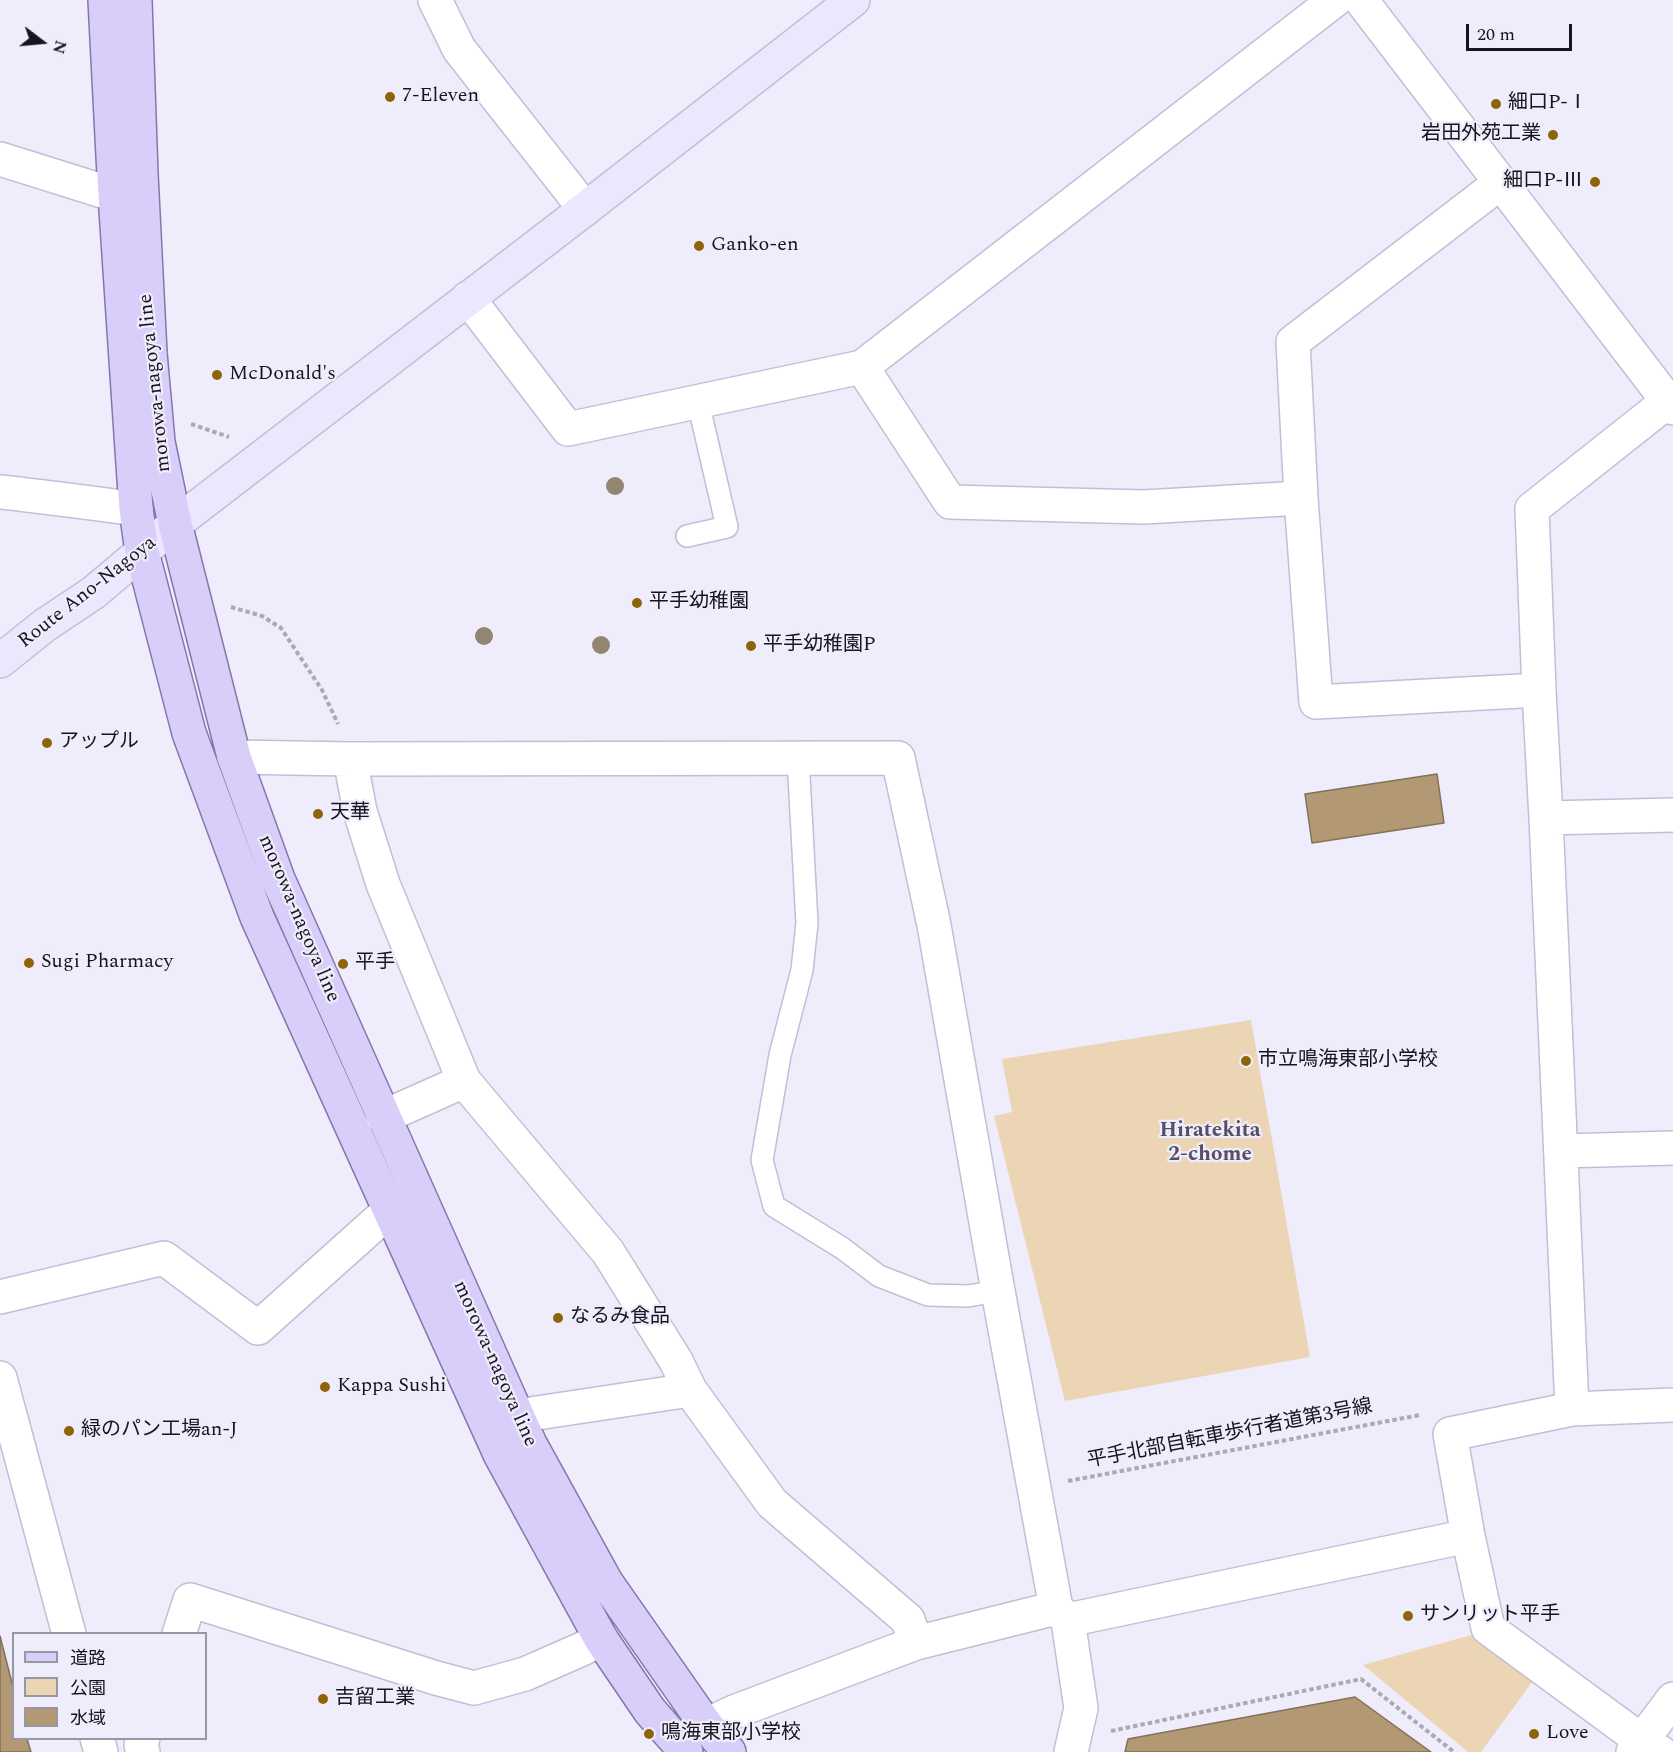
<!DOCTYPE html>
<html>
<head>
<meta charset="utf-8">
<style>
	body { margin:0 }
	#map { position:relative; width:1673px; height:1752px; overflow:hidden; background:#efecfc; font-family:Spectral,"Noto Sans JP",serif }
	canvas { display:block }
	.legend { position:absolute; left:12px; top:1632px; width:195px; height:108px; box-sizing:border-box; background:#efecfc; border:2px solid #9896a3; margin:0; padding:8px 10px; list-style:none; font-size:18px; color:#16141d }
	.legend li { display:flex; align-items:center; gap:12px; height:30px }
	.legend b { width:30px; border:2px solid #9896a3 }
	.north { position:absolute; left:12px; top:12px; width:60px; height:60px; -webkit-text-stroke:4px #efecfc; paint-order:stroke; rotate:106deg; font-size:16px; font-weight:700; line-height:24px; text-align:center; color:#16141d }
	.north::after { content:''; display:block; margin:auto; width:21px; height:27px; background:#16141d; clip-path:polygon(50% 0,100% 100%,50% 72%,0 100%) }
	.scale { position:absolute; left:1466px; top:24px; width:106px; height:27px; box-sizing:border-box; border:3px solid #16141d; border-top:0; padding-left:8px; font-size:18px; line-height:21px; white-space:nowrap; color:#16141d; -webkit-text-stroke:4px #efecfc; paint-order:stroke }
</style>
</head>
<body>
<div id="map">
<canvas width="1673" height="1752"></canvas>
<ul class="legend">
<li><b style="height:8px;background:#d9cefa"></b>道路</li>
<li><b style="height:16px;background:#ebd5b5"></b>公園</li>
<li><b style="height:16px;background:#b29973"></b>水域</li>
</ul>
<div class="north">N</div>
<div class="scale">20 m</div>
</div>
<script>
const ctx = document.querySelector('canvas').getContext('2d');
ctx.lineJoin = 'round';
function fillPath(path, color) { ctx.fillStyle = color; ctx.fill(path, 'evenodd'); }
function stroke(path, color, width, dash) { ctx.strokeStyle = color; ctx.lineWidth = width; ctx.lineCap = dash ? 'butt' : 'round'; ctx.setLineDash(dash || []); ctx.stroke(path); }
function drawText(font, color, halo, rows, align = 'center') {
  ctx.font = font + ' Spectral,"Noto Sans JP",serif'; ctx.lineWidth = 4.5; ctx.setLineDash([]); ctx.textBaseline = 'middle'; ctx.strokeStyle = halo; ctx.fillStyle = color; for (const [text, x, y, turn = 0] of rows) {
    ctx.save(); ctx.translate(x, y); ctx.rotate((+turn || 0) * Math.PI / 180); ctx.textAlign = isNaN(turn) ? turn : align; if (halo) ctx.strokeText(text, 0, 0); ctx.fillText(text, 0, 0); ctx.restore();
  }
}
const green = new Path2D(`
	M 1251,1020 L 1310,1357 L 1065,1401 L 994,1116 L 1012,1112 L 1002,1059 Z
	M 1475,1634 L 1535,1678 L 1481,1752 L 1468,1752 L 1363,1665 Z`);
const water = new Path2D(`
	M 1437,774 L 1444,823 L 1312,843 L 1305,794 Z
	M 0,1636 L 13,1687 L 14,1738 L 27,1739 L 31,1752 L 0,1752 Z
	M 1355,1697 L 1431,1752 L 1125,1752 L 1128,1739 Z`);
const path = new Path2D(`
	M 191,424 L 229,437
	M 231,607 L 262,616 L 281,628 L 322,690 L 338,724
	M 1068,1481 L 1420,1415
	M 1111,1731 L 1361,1679 L 1454,1752`);
const lane = new Path2D(`
	M 687,536 L 727,527 L 698,402
	M 798,758 L 807,923 L 802,970 L 780,1055 L 762,1160 L 774,1206 L 842,1248 L 879,1276 L 928,1295 L 968,1296 L 998,1291`);
const street = new Path2D(`
	M 435,0 L 459,49 L 585,209
	M 1361,0 L 1673,408
	M 0,159 L 115,195
	M 468,298 L 568,429 L 862,367 L 950,502 L 1144,507 L 1301,498 L 1316,702 L 1539,690
	M 862,367 L 1335,0
	M 0,492 C 46,497 91,503 136,509
	M 1301,498 L 1293,342 L 1500,183
	M 234,757 L 350,759 L 898,758 L 934,925 L 998,1291 L 1056,1608 L 1068,1620 L 1081,1708 L 1071,1752
	M 350,759 L 360,811 L 383,884 L 464,1081 L 608,1252 L 676,1361 L 690,1390 L 772,1503 L 908,1620 L 916,1643
	M 1546,818 L 1673,815
	M 383,1117 L 464,1081
	M 1561,1151 L 1673,1148
	M 0,1297 L 164,1258 L 258,1328 L 390,1210
	M 0,1378 L 69,1634
	M 1572,1409 L 1673,1405
	M 517,1416 L 690,1390
	M 1068,1620 L 1468,1536
	M 179,1634 L 190,1600 L 436,1678 L 474,1688 L 525,1674 L 582,1649 L 601,1639
	M 706,1725 L 734,1712 L 916,1643 L 1056,1608
	M 97,1738 L 101,1752
	M 143,1752 L 141,1745 L 143,1738
	M 1633,1752 L 1673,1699
	M 1660,1752 L 1642,1741 L 1488,1628 L 1468,1536 L 1450,1434 L 1572,1409 L 1546,818 L 1539,690 L 1532,509 L 1667,402`);
const secondary = new Path2D(`
	M 0,661 L 45,625 L 93,593 L 175,524 L 585,209 L 853,0`);
const primary = new Path2D(`
	M 105,0 L 115,195 L 136,509 L 142,552 L 189,733 L 257,917 L 500,1454 L 601,1639 L 650,1711 L 686,1752
	M 135,0 L 141,174 L 150,353 L 158,442 L 175,524 L 234,757 L 278,879 L 530,1444 L 606,1582 L 706,1725 L 729,1752`);
const trees = [
	[615,486],
	[484,636],
	[601,645]
];
const markers = [
	[390,97,6,"#8e6409"],
	[1496,104,6,"#8e6409"],
	[1553,135,6,"#8e6409"],
	[1595,182,6,"#8e6409"],
	[699,246,6,"#8e6409"],
	[217,375,6,"#8e6409"],
	[637,603,6,"#8e6409"],
	[751,646,6,"#8e6409"],
	[47,743,6,"#8e6409"],
	[318,814,6,"#8e6409"],
	[29,963,6,"#8e6409"],
	[343,964,6,"#8e6409"],
	[1246,1061,6,"#8e6409"],
	[558,1318,6,"#8e6409"],
	[325,1387,6,"#8e6409"],
	[69,1431,6,"#8e6409"],
	[1408,1616,6,"#8e6409"],
	[323,1699,6,"#8e6409"],
	[649,1734,6,"#8e6409"],
	[1534,1734,6,"#8e6409"]
];
const poiNames = [
	["7-Eleven",402,97],
	["細口P-Ⅰ",1508,104],
	["岩田外苑工業",1541,135,"right"],
	["細口P-Ⅲ",1583,182,"right"],
	["Ganko-en",711,246],
	["McDonald's",229,375],
	["平手幼稚園",649,603],
	["平手幼稚園P",763,646],
	["アップル",59,743],
	["天華",330,814],
	["Sugi Pharmacy",41,963],
	["平手",355,964],
	["市立鳴海東部小学校",1258,1061],
	["なるみ食品",570,1318],
	["Kappa Sushi",337,1387],
	["緑のパン工場an-J",81,1431],
	["サンリット平手",1420,1616],
	["吉留工業",335,1699],
	["鳴海東部小学校",661,1734],
	["Love",1546,1734]
];
const streetNames = [
	["morowa-nagoya line",156,383,-96],
	["Route Ano-Nagoya",88,593,-38],
	["morowa-nagoya line",298,919,67],
	["morowa-nagoya line",494,1364,66],
	["平手北部自転車歩行者道第3号線",1230,1435,-11]
];
const neighbourhoodNames = [
	["Hiratekita",1210,1132],
	["2-chome",1210,1156]
];
fillPath(green, '#ebd5b5');
fillPath(water, '#b29973');
stroke(water, '#837159', 1.5);
stroke(lane, '#c3bed7', 24);
stroke(street, '#c3bed7', 36);
stroke(secondary, '#c3bed7', 36);
stroke(primary, '#8478ab', 36);
stroke(path, '#aca9b7', 4, [4.5, 3]);
stroke(lane, '#fff', 21);
stroke(street, '#fff', 33);
stroke(secondary, '#ece7fd', 33);
stroke(primary, '#d9cefa', 33);
ctx.fillStyle = '#948571';
for (const [x, y] of trees) { ctx.beginPath(); ctx.arc(x, y, 9, 0, 2 * Math.PI); ctx.fill(); }
for (const [x, y, r, color] of markers) { const dot = new Path2D(); dot.arc(x, y, r, 0, 2 * Math.PI); ctx.fillStyle = color; ctx.fill(dot); stroke(dot, '#efecfc', 2); }
drawText('20px', '#16141d', '#efecfc', poiNames, 'left');
drawText('20px', '#16141d', '#efecfc', streetNames);
drawText('bold 21px', '#544f64', '#efecfc', neighbourhoodNames);
</script>
</body>
</html>
